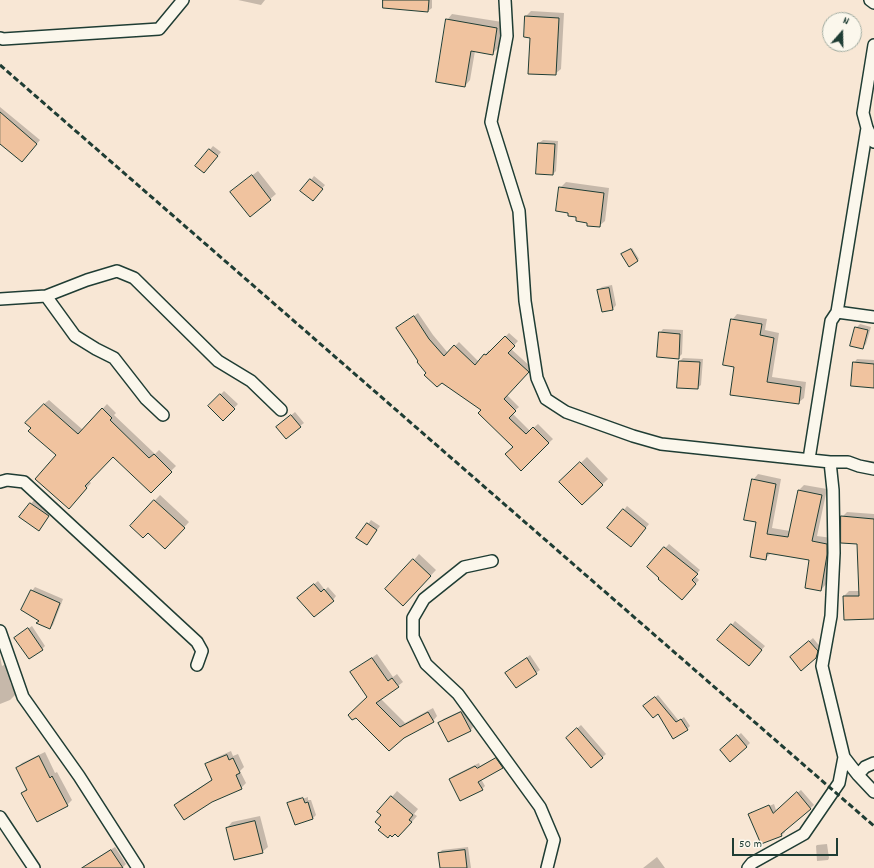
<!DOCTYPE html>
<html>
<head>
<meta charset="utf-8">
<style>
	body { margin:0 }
	#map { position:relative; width:874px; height:868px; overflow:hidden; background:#f8e7d5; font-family:Dekko,sans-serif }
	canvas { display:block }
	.north { position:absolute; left:822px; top:12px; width:40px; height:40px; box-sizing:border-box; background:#fbf7ec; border:1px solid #a3ada2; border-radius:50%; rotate:20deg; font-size:11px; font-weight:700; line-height:16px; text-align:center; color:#1f3d34 }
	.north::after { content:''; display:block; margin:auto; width:14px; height:18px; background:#1f3d34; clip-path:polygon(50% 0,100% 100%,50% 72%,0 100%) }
	.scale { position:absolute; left:732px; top:838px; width:106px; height:18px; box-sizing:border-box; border:2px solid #1f3d34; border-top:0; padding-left:5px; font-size:12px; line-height:14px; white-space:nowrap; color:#1f3d34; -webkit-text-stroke:3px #fbf7ec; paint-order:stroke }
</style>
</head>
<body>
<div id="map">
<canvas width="874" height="868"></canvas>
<div class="north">N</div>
<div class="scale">50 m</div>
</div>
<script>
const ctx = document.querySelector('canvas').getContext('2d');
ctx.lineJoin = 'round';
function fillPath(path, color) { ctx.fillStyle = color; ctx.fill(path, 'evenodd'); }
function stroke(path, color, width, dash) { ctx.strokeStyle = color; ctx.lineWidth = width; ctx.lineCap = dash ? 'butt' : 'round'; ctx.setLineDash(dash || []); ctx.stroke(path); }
const shadow = new Path2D(`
	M 238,0 L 265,0 L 261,5 Z
	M 389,0 L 432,0 L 432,8 L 428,11 L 389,8 Z
	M 531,11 L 564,13 L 561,69 L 555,74 L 531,37 L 526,16 Z
	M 452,14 L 502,22 L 498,48 L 492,54 L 475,51 L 470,80 L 465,86 L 447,20 Z
	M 0,107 L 40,140 L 26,157 L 0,143 Z
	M 543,140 L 558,141 L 556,171 L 553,174 L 539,143 Z
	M 213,146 L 221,152 L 208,168 L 197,165 Z
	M 258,171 L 276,194 L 250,216 L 237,187 Z
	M 314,176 L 325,185 L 316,196 L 311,180 Z
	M 566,182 L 609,188 L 605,221 L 599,226 L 577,216 L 560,188 Z
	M 632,248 L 639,259 L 629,265 L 624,253 Z
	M 612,285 L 616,305 L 613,309 L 598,290 L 602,287 Z
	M 418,313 L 433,335 L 448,353 L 459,342 L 479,362 L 489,350 L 490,352 L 509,333 L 518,341 L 511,349 L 532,368 L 507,395 L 519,407 L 512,413 L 530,431 L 538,424 L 553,439 L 521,469 L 514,447 L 482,410 L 427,373 L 397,329 Z
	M 737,314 L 767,319 L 765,330 L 779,333 L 772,377 L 806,382 L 804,398 L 798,403 L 735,366 L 732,320 Z
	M 860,324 L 871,327 L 866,344 L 862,348 L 856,328 Z
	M 663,329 L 683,330 L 682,354 L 678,358 L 660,333 Z
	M 683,358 L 703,359 L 701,385 L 697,388 L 680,361 Z
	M 857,359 L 874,360 L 874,387 L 854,363 Z
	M 224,391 L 238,404 L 223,419 L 209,406 Z
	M 49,400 L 83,430 L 107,404 L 116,413 L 114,415 L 155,454 L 159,450 L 176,466 L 151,491 L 113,455 L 89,481 L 91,483 L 74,503 L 58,455 L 44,404 Z
	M 295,412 L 304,423 L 300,426 L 281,424 Z
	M 587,457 L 608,479 L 582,504 L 561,482 Z
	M 758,474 L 781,479 L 772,528 L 790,531 L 799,490 L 804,485 L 827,489 L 817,536 L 832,538 L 832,549 L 826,584 L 821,590 L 810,560 L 771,553 L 765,559 L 757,521 L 753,480 Z
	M 160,495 L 189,522 L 165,548 L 148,531 L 131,526 Z
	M 34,500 L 52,512 L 39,530 L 21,517 Z
	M 627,506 L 649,524 L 634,542 L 624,510 Z
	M 847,512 L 874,514 L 874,618 L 844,596 L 849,591 L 860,591 L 858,543 L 842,517 Z
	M 371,520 L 380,526 L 367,544 L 358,538 Z
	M 669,544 L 700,570 L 695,576 L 699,580 L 686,595 L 660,578 L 648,567 Z
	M 419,554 L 436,570 L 409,599 L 414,560 Z
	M 318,581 L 325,590 L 328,587 L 336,596 L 333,600 L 302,594 Z
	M 35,587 L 63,599 L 53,625 L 50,628 L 40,620 L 32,591 Z
	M 735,621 L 765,646 L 752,661 L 732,625 Z
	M 32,626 L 45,646 L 42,649 L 15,638 Z
	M 813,638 L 821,648 L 819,654 L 816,658 L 795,654 Z
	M 377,654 L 393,677 L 397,674 L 403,682 L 381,699 L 405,723 L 433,708 L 437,716 L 433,721 L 403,737 L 368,697 L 352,672 Z
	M 530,655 L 540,670 L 516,687 L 506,673 Z
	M 0,657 L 2,666 L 6,664 L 13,679 L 10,682 L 16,694 L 10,700 L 0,704 Z
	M 658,695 L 679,721 L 684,717 L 690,726 L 687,729 L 658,713 L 647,704 Z
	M 465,709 L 473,727 L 470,731 L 440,723 L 443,719 Z
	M 581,725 L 606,754 L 592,767 L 570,735 Z
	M 741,733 L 750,743 L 746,747 L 725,747 Z
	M 231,751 L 233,756 L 238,754 L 244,767 L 240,771 L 246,783 L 241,788 L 175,805 L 180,800 L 213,779 L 206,765 L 211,760 Z
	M 45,752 L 55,773 L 57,772 L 72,800 L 67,805 L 22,793 L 27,788 L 17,768 L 22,763 Z
	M 499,756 L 505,764 L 481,779 L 485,786 L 482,789 L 450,779 L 453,776 L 479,763 L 480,766 Z
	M 801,790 L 814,805 L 785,830 L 785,832 L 782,835 L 762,843 L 750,814 L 752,811 L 752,813 L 774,804 L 776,810 Z
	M 397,791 L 418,809 L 414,814 L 417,816 L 404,831 L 395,833 L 382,827 L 383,815 L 379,812 Z
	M 307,795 L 291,801 L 291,803 L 308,797 L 308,800 L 311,800 L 316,815 L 313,818 L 289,803 L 292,800 Z
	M 260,816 L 268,847 L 262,852 L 227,828 L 232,822 Z
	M 827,844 L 829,858 L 828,860 L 817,861 L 816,846 L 817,845 Z
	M 115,847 L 126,864 L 122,868 L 86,868 L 85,867 L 89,863 Z
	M 468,847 L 471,868 L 441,868 L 439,854 L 442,850 Z
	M 657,857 L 665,868 L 643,868 Z`);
const building = new Path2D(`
	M 383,0 L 429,0 L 428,12 L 383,8 Z
	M 525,16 L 559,18 L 556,75 L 528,74 L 530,38 L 524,37 Z
	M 446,19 L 497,28 L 493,55 L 471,51 L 465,87 L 436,82 Z
	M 0,112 L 37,144 L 22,162 L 0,144 Z
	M 538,143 L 555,144 L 553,175 L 536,174 Z
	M 209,149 L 218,156 L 204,173 L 195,166 Z
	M 252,175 L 271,200 L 250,217 L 230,192 Z
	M 310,179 L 323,189 L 313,201 L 300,191 Z
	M 559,187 L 604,193 L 600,227 L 587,226 L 587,223 L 576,221 L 576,217 L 568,216 L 568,213 L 556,211 Z
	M 631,249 L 638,261 L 629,267 L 621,254 Z
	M 609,288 L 613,310 L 602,312 L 597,290 Z
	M 414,316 L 429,339 L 444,356 L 454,345 L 475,365 L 484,354 L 486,355 L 505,336 L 515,346 L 508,353 L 529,372 L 504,399 L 516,411 L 509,418 L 526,434 L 533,427 L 549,443 L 521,471 L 505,454 L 513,447 L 478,413 L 481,410 L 442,383 L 437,387 L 424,375 L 426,373 L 417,362 L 418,361 L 396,328 Z
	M 731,319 L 762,324 L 760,335 L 774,338 L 767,382 L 801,387 L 799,404 L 730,395 L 734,367 L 723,365 Z
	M 855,327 L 868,330 L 863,349 L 850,346 Z
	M 659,332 L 680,334 L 679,359 L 657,357 Z
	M 679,361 L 700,362 L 698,389 L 677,388 Z
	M 853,362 L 874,364 L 874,388 L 851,386 Z
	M 220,394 L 235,409 L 223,421 L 208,406 Z
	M 44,404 L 78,434 L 102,408 L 112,418 L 110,420 L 149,458 L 154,454 L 172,472 L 151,493 L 113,457 L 85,486 L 87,488 L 69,509 L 35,479 L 56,455 L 28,431 L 31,428 L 25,423 Z
	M 291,415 L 301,427 L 286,439 L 276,427 Z
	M 580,462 L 603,485 L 582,505 L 559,482 Z
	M 752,479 L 776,484 L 767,534 L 788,537 L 798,490 L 822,495 L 812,541 L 827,544 L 827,555 L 821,591 L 805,588 L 809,560 L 767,553 L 766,560 L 750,557 L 756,522 L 744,520 Z
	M 154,500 L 185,528 L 165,549 L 148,533 L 143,538 L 130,526 Z
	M 30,503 L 49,516 L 39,531 L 19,517 Z
	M 623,509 L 646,528 L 631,547 L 607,528 Z
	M 841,516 L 874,519 L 874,619 L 844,620 L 843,596 L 859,596 L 857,544 L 841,543 Z
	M 367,523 L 377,530 L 367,545 L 356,538 Z
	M 664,547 L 698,574 L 692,580 L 696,584 L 682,600 L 658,579 L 659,578 L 647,567 Z
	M 413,559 L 431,576 L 403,606 L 385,589 Z
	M 314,584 L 321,592 L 324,589 L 334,601 L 314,617 L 297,598 Z
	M 31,590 L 60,603 L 50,629 L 36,623 L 39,621 L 21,610 Z
	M 731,624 L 762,650 L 749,666 L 717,640 Z
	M 28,628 L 43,650 L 29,659 L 14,638 Z
	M 809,641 L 818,651 L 816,658 L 801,671 L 790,657 Z
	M 372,658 L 388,681 L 392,678 L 399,687 L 376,703 L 400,727 L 428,712 L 434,722 L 404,738 L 389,751 L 356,718 L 352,720 L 348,715 L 367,697 L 350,672 Z
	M 527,658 L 537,674 L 516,688 L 505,673 Z
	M 655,697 L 676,722 L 681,719 L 688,730 L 673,739 L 658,714 L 653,718 L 643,706 Z
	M 461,712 L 471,731 L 448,742 L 438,723 Z
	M 577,728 L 603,758 L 591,768 L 566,738 Z
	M 737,735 L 747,747 L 730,762 L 720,750 Z
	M 227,755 L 229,760 L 233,758 L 240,773 L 236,775 L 242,789 L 212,802 L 184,820 L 174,805 L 212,780 L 205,764 Z
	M 39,756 L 50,778 L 52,776 L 68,806 L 37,822 L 21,793 L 27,790 L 16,768 Z
	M 496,758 L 503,768 L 478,782 L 483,790 L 460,801 L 449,779 L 475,766 L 477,768 Z
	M 797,792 L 811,809 L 781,834 L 782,836 L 761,844 L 748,814 L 769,805 L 773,813 Z
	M 391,796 L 413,815 L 409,820 L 412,822 L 398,837 L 395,834 L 392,837 L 390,835 L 388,838 L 378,830 L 381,827 L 375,822 L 381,815 L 377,812 Z
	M 303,798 L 305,803 L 308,802 L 313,819 L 295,825 L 287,803 Z
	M 255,821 L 263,853 L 234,860 L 226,828 Z
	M 111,850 L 123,868 L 82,868 Z
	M 465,850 L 467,868 L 440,868 L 438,853 Z`);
const street = new Path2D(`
	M 505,0 L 507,36 L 491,122 L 519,211 L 525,301 L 537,378 L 546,399 L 566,412 L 633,436 L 661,444 L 830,462 L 848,462 L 859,466 L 874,469
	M 870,0 L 874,3
	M 0,38 L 3,39 L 159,29 L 183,0
	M 874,45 L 863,113 L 867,128 L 874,142
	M 46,296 L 75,336 L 96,349 L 114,358 L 146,399 L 163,415
	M 0,299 L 46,296 L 87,280 L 117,271 L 134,278 L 218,361 L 251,381 L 281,410
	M 837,312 L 867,128
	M 809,459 L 831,321 L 837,312 L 874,317
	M 830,462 L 833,490 L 834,553 L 831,616 L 822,666 L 844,757 L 858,775 L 874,792
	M 0,482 L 7,480 L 24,482 L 197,642 L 202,651 L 197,665
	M 492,561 L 464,567 L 424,599 L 413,618 L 413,637 L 426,664 L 458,694 L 540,807 L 554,840 L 547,868
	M 0,631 L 23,697 L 79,776 L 138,868
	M 858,775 L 865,767 L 874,763
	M 0,817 L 34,868
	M 748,868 L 752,863 L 804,834 L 839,783 L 844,757`);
const rail = new Path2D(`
	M 0,65 L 874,826`);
fillPath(shadow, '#0003');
fillPath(building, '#f0c39f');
stroke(building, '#1f3d34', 1);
stroke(street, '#1f3d34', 14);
stroke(street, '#fbf7ec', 11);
stroke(rail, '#1f3d34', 3, [6, 3]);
</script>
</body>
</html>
